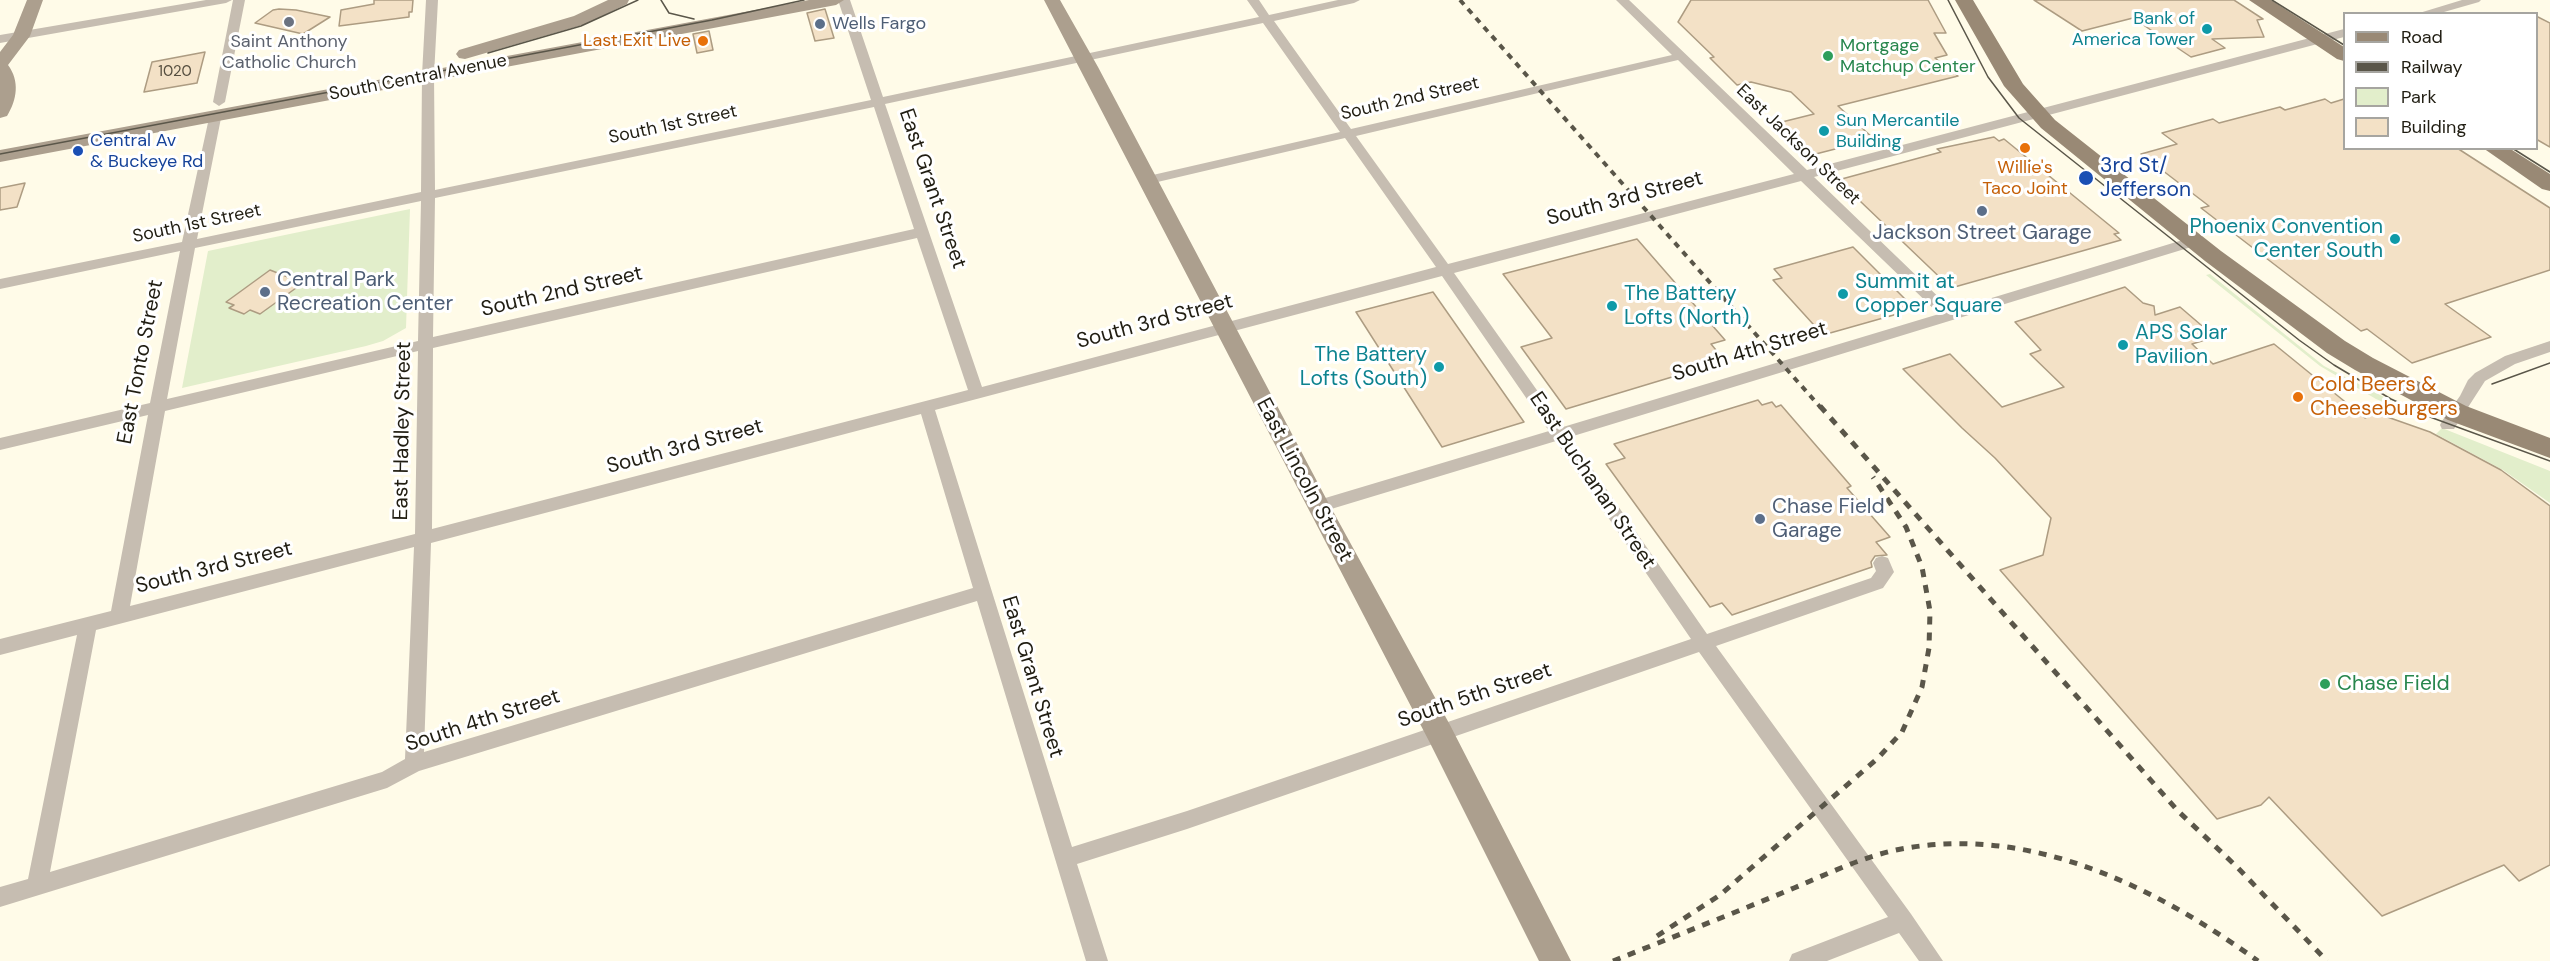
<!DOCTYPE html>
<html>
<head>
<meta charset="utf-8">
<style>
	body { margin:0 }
	#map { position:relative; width:2550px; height:961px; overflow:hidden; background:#fffbe8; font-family:"DM Sans",sans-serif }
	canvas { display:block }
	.legend { position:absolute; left:2343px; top:12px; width:195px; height:138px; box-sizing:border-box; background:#fff; border:2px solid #a6a5a0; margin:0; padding:8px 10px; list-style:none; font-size:18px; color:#201d12 }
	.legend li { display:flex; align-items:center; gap:12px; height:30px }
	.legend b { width:30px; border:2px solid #a6a5a0 }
</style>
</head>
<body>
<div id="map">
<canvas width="2550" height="961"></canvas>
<ul class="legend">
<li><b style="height:8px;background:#998975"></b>Road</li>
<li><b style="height:8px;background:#5a5649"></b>Railway</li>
<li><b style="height:16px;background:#e2eecb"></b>Park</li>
<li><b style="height:16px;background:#f3e1c6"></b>Building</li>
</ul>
</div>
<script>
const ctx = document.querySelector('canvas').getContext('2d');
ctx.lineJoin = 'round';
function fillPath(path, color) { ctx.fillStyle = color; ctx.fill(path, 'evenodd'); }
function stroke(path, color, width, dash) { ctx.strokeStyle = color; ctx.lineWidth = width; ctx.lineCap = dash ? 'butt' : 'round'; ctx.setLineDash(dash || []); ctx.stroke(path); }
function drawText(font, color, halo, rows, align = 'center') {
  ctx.font = font + ' "DM Sans",sans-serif'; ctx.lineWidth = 6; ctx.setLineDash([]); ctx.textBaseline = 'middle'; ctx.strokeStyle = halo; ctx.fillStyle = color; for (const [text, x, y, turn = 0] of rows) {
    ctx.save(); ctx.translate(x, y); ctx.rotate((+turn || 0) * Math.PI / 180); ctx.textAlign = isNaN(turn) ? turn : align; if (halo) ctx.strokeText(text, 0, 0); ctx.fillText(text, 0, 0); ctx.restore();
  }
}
const green = new Path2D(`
	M 410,209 L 406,328 L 383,341 L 366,346 L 182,388 L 208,251 Z
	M 2210,274 L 2324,366 L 2407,409 L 2406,412 L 2376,399 L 2320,366 L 2206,275 Z
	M 2442,428 L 2550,471 L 2550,503 L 2503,470 L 2436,434 Z`);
const building = new Path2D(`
	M 374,0 L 413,0 L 412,12 L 409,12 L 409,17 L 339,26 L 341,10 L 374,4 Z
	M 1691,0 L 1928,0 L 1946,33 L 1934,33 L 1947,55 L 1935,58 L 1958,76 L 1838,106 L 1874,139 L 1808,156 L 1774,124 L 1814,114 L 1791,92 L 1751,82 L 1737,85 L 1710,58 L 1714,57 L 1678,22 Z
	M 2034,0 L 2234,0 L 2263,19 L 2257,20 L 2264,37 L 2212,39 L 2225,48 L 2191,57 L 2133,18 L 2082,31 Z
	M 279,9 L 296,10 L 330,17 L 303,34 L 255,23 L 273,10 Z
	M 825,9 L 834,38 L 815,41 L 807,13 Z
	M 2536,16 L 2550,23 L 2550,147 L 2536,139 Z
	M 709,31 L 713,50 L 697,53 L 693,34 Z
	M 205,52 L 197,83 L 144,92 L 152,62 Z
	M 2325,99 L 2331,103 L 2344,99 L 2344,148 L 2457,148 L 2550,208 L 2550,270 L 2445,304 L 2491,337 L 2412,363 L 2367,329 L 2361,331 L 2201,208 L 2209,206 L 2141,154 L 2177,144 L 2162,133 L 2213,119 L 2219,123 L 2280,107 L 2285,110 Z
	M 1994,137 L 1999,141 L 2004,139 L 2119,233 L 2114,234 L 2121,240 L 1951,288 L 1838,180 L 1941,152 L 1937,149 Z
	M 25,183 L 17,207 L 0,210 L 0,188 Z
	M 1637,239 L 1725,340 L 1711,344 L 1725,361 L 1566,409 L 1521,347 L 1552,338 L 1503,274 Z
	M 1853,247 L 1915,309 L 1823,335 L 1773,280 L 1782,278 L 1774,269 Z
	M 270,270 L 303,283 L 260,314 L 250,310 L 244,314 L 229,308 L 234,305 L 226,302 Z
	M 2125,287 L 2143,303 L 2154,306 L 2155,315 L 2180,307 L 2215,337 L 2192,344 L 2213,364 L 2274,344 L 2365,418 L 2376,413 L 2430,432 L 2501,470 L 2550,506 L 2550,865 L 2519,881 L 2504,865 L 2382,916 L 2269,797 L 2261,805 L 2217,819 L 2000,570 L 2043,555 L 2051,518 L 1995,458 L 1962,428 L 1903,369 L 1950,354 L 2002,407 L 2064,387 L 2030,354 L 2041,350 L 2015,322 Z
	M 1433,292 L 1524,422 L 1442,447 L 1356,312 Z
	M 1758,400 L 1762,405 L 1772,402 L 1776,407 L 1781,405 L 1851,486 L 1847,488 L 1890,537 L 1876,542 L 1887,555 L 1875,556 L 1871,562 L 1872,567 L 1732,615 L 1722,603 L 1710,607 L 1606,464 L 1625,458 L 1614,444 Z`);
const street = new Path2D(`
	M 206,0 L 232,0 L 226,3 L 0,43 L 0,35 Z
	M 233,0 L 245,0 L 225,102 L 219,106 L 213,102 Z
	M 426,0 L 438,0 L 434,75 L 435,190 L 871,100 L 838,0 L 850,0 L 883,97 L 1259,17 L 1247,0 L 1259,0 L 1269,15 L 1338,0 L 1360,0 L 1354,3 L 1274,21 L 1351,129 L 1672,55 L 1616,0 L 1629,0 L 1807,170 L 2344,29 L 2344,37 L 1814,177 L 1952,310 L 2196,236 L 2203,241 L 2201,244 L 1570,437 L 1707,634 L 1871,578 L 1876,571 L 1873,563 L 1876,558 L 1882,556 L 1888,558 L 1894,572 L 1883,588 L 1716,646 L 1911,914 L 1943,961 L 1919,961 L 1899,933 L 1827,961 L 1789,961 L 1792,954 L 1888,917 L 1699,652 L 1187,829 L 1077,864 L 1108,961 L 1086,961 L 977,601 L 419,771 L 387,788 L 0,907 L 0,887 L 28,879 L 77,635 L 0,655 L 0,639 L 111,611 L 148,415 L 0,450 L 0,438 L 150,403 L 180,251 L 0,289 L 0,279 L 182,242 L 209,118 L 215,114 L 221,118 L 197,239 L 421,192 L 422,75 ZM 1263,23 L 1340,132 L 1144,177 L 1142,180 L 1144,183 L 1149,184 L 1345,138 L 1436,267 L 982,387 L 885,104 ZM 1678,60 L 1794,174 L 1448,264 L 1356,136 ZM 874,107 L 914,229 L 433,337 L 435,198 ZM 1801,181 L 1939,314 L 1563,427 L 1454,273 ZM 421,201 L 418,341 L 167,399 L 195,248 ZM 917,238 L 968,390 L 432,529 L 433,348 ZM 1442,276 L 1549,431 L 1312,502 L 1310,507 L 1312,512 L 1318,513 L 1556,441 L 1691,639 L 1187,811 L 1072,847 L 935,410 ZM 418,351 L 415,534 L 130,606 L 165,411 ZM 921,414 L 973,588 L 424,752 L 431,543 ZM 414,547 L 405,759 L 382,772 L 50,872 L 96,630 Z
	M 2462,0 L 2481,0 L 2479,2 L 2437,14 L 2416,14 Z
	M 2550,341 L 2550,352 L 2515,364 L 2485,381 L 2454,429 L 2442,429 L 2440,425 L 2442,421 L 2460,396 L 2468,380 L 2475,373 L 2505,356 Z`);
const secondary = new Path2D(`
	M 27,0 L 43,0 L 30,36 L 8,65 C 20,81 17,100 7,116 L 0,118 L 0,52 L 13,35 Z
	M 608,0 L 629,0 L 627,4 L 586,24 L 465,59 L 459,58 L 456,54 L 459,50 L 574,16 Z
	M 809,0 L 844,0 L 836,5 L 0,162 L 0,150 Z
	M 1044,0 L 1060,0 L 1098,67 L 1329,504 L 1450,725 L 1571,961 L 1539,961 L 1430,743 Z`);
const primary = new Path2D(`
	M 1955,0 L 1973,0 L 2023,84 L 2055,120 L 2221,251 L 2345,341 L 2373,358 L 2466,406 L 2550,438 L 2550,458 L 2448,420 L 2355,370 L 2327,353 L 2205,261 L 2041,128 L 2004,86 Z
	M 2249,0 L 2271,0 L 2344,47 L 2344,61 L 2337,59 Z
	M 2483,148 L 2509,148 L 2550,174 L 2550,191 L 2542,189 Z`);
const tram = new Path2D(`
	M 661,0 L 669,13 L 694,19
	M 1948,0 L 1988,77 L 2019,118 L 2299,340 L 2334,365 L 2391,399 L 2430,417 L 2550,461
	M 2272,0 L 2344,45
	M 488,53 L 581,26 L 638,0
	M 2512,148 L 2550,172
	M 0,154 L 712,20 L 804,0
	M 2492,384 L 2550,363`);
const railFar1 = new Path2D(`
	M 1460,0 L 1821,408`);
const rail = new Path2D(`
	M 1820,406 L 2178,811 L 2237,867 L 2327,961
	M 1657,936 L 1720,895 L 1878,758 L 1902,732 L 1922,687 L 1929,648 L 1930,611 L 1922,567 L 1906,527 L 1873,477
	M 1613,961 C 1673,937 1734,913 1794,888 C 1827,874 1860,858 1896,850 C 2028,823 2154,886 2258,961`);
const markers = [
	[289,22,6,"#6b7280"],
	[820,24,6,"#5c6f8a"],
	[2207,29,6,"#0f9aa8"],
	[703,41,6,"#e8710a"],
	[1828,56,6,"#2e9e5b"],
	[1824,131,6,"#0f9aa8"],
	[2025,148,6,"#e8710a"],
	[78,151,6,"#1a4fb4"],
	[2086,178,8,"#1a4fb4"],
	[1982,211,6,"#5c6f8a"],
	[2395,239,6,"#0f9aa8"],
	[265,292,6,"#5c6f8a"],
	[1843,294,6,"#0f9aa8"],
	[1612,306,6,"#0f9aa8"],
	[2123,345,6,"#0f9aa8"],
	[1439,367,6,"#0f9aa8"],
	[2298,397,6,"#e8710a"],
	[1760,519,6,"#5c6f8a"],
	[2325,684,6,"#2e9e5b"]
];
const farNumbernames = [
	["1020",175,72]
];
const farCulturenames = [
	["Bank of",2195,19],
	["America Tower",2195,40],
	["Sun Mercantile",1836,121,"left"],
	["Building",1836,142,"left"]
];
const farServicenames = [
	["Wells Fargo",832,24]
];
const farFoodnames = [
	["Last Exit Live",691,41],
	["Willie's",2025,168,"center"],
	["Taco Joint",2025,189,"center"]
];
const farWorshipnames = [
	["Saint Anthony",289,42],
	["Catholic Church",289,63]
];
const farLeisurenames = [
	["Mortgage",1840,46],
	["Matchup Center",1840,67]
];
const farStreetnames = [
	["South Central Avenue",418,78,-11],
	["South 2nd Street",1410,99,-13],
	["South 1st Street",673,125,-12],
	["East Jackson Street",1798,145,44],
	["South 1st Street",197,224,-12]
];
const farTransitnames = [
	["Central Av",90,141],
	["& Buckeye Rd",90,162]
];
const transitNames = [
	["3rd St/",2100,166],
	["Jefferson",2100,190]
];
const streetNames = [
	["East Grant Street",932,189,71],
	["South 3rd Street",1625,199,-15],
	["South 2nd Street",562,292,-13],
	["South 3rd Street",1155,322,-15],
	["South 4th Street",1750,352,-17],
	["East Tonto Street",141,362,-79],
	["East Hadley Street",403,431,-89],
	["South 3rd Street",685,447,-15],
	["East Lincoln Street",1304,480,62],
	["East Buchanan Street",1592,481,56],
	["South 3rd Street",214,568,-14],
	["East Grant Street",1032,677,73],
	["South 5th Street",1475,696,-19],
	["South 4th Street",483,721,-18]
];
const cultureNames = [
	["Phoenix Convention",2383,227,"right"],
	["Center South",2383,251,"right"],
	["Summit at",1855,282],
	["Copper Square",1855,306],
	["The Battery",1624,294],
	["Lofts (North)",1624,318],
	["APS Solar",2135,333],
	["Pavilion",2135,357],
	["The Battery",1427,355,"right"],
	["Lofts (South)",1427,379,"right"]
];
const serviceNames = [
	["Jackson Street Garage",1982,233,"center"],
	["Central Park",277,280],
	["Recreation Center",277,304],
	["Chase Field",1772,507],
	["Garage",1772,531]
];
const foodNames = [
	["Cold Beers &",2310,385],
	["Cheeseburgers",2310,409]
];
const leisureNames = [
	["Chase Field",2337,684]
];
fillPath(green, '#e2eecb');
fillPath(building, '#f3e1c6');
stroke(building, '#ad9c82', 1.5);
fillPath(street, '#c6bdb1');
fillPath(secondary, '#ac9f8e');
fillPath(primary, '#998975');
stroke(tram, '#5a5649', 1.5);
stroke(railFar1, '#5a5649', 4, [6, 6]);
stroke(rail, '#5a5649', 5, [8, 8]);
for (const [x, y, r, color] of markers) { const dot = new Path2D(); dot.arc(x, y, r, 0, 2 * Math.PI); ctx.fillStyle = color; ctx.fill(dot); stroke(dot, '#fff', 2); }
drawText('15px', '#554e3f', null, farNumbernames);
drawText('18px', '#0d838f', '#fff', farCulturenames, 'right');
drawText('18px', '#4e5e75', '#fff', farServicenames, 'left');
drawText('18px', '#c56008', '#fff', farFoodnames, 'right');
drawText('18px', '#5b616d', '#fff', farWorshipnames);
drawText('18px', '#27864d', '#fff', farLeisurenames, 'left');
drawText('18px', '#201d12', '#fff', farStreetnames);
drawText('18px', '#164399', '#fff', farTransitnames, 'left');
drawText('21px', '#164399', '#fff', transitNames, 'left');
drawText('21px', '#201d12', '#fff', streetNames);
drawText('21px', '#0d838f', '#fff', cultureNames, 'left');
drawText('21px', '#4e5e75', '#fff', serviceNames, 'left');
drawText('21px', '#c56008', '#fff', foodNames, 'left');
drawText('21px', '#27864d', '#fff', leisureNames, 'left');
</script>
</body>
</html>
